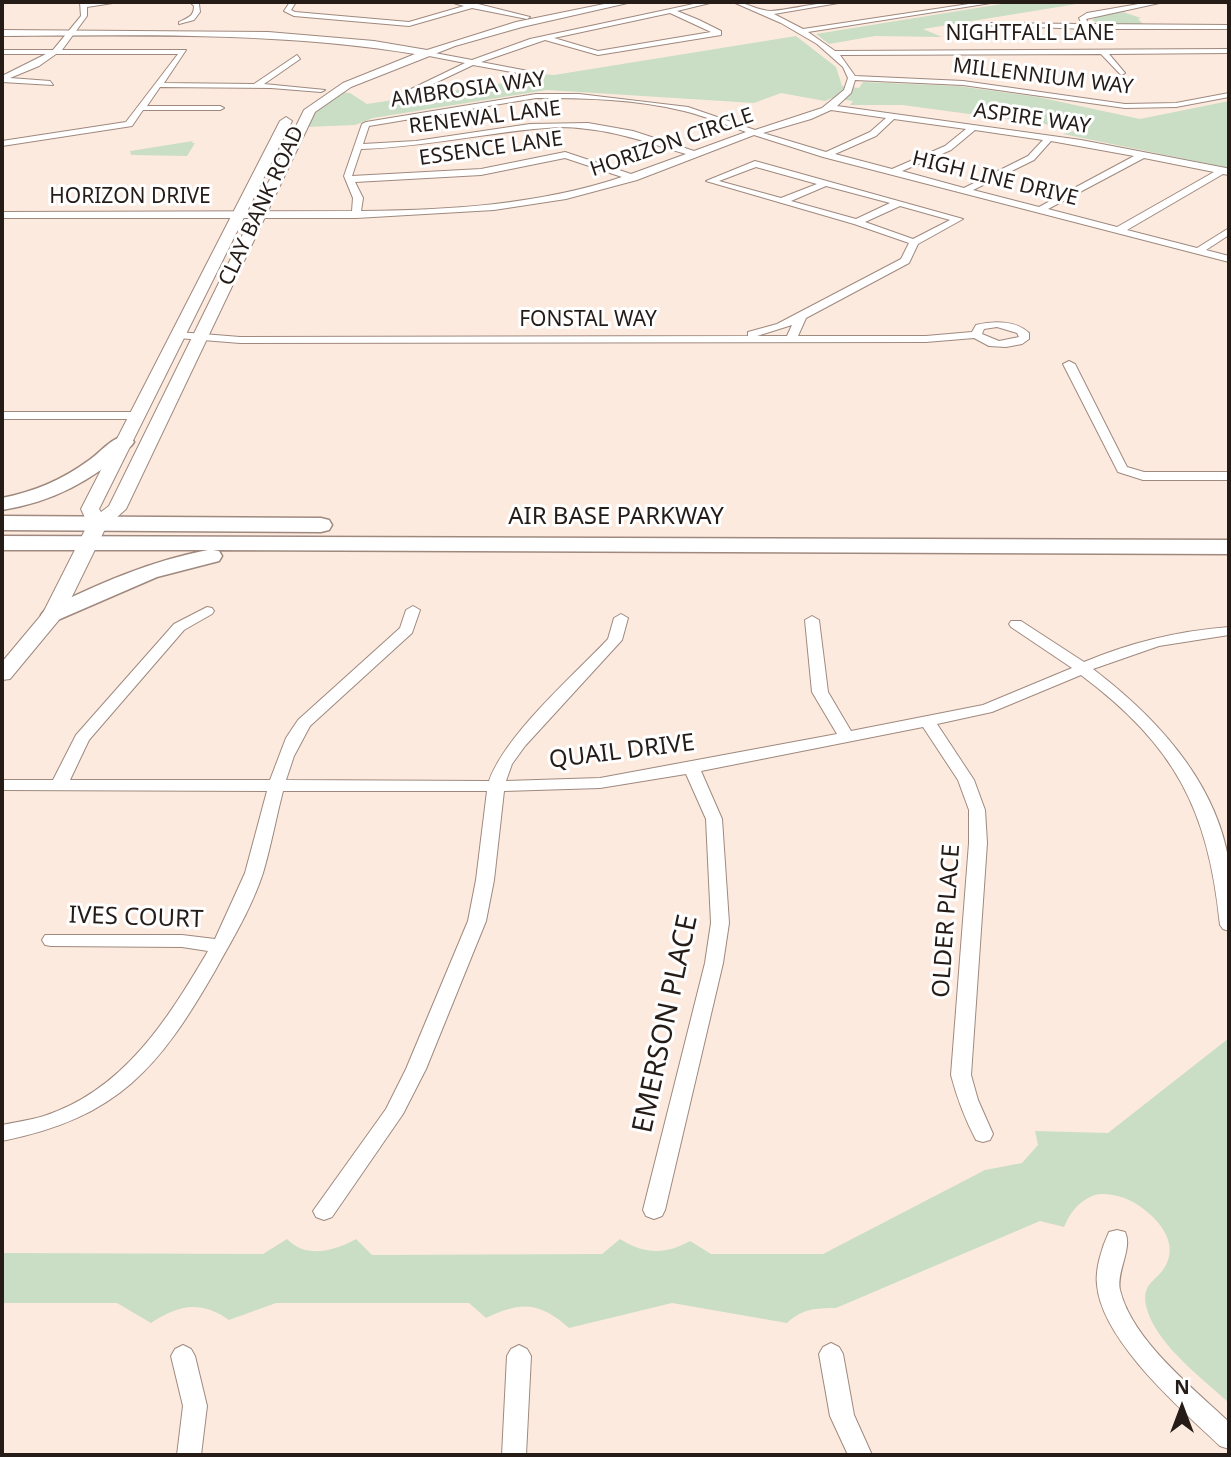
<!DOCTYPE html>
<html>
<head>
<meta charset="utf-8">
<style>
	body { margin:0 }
	#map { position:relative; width:1231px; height:1457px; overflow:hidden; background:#fdeadf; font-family:"Noto Sans",sans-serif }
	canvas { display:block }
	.frame { position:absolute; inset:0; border:4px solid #251c18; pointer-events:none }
	.north { position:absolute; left:1147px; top:1373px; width:70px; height:70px; -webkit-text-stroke:5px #fff; paint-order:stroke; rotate:0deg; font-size:19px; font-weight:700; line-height:28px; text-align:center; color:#251c18 }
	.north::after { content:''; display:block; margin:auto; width:24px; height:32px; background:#251c18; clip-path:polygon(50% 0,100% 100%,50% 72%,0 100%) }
</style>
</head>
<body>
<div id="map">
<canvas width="1231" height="1457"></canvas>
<div class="frame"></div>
<div class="north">N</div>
</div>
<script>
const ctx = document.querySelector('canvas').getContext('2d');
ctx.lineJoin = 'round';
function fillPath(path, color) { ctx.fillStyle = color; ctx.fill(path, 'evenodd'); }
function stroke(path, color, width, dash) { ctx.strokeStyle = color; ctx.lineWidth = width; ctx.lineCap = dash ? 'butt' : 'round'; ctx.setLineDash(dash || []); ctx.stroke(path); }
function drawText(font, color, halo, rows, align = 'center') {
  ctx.font = font + ' "Noto Sans",sans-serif'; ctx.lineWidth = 6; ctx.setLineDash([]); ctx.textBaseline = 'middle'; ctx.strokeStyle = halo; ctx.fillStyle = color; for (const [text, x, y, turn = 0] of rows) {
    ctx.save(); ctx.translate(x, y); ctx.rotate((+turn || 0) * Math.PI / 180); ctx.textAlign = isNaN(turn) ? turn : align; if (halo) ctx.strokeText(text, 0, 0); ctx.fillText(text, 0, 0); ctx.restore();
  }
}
const green = new Path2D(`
	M 1014,2 L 1089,2 L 923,29 L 942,37 L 875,36 L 829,44 L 816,34 Z
	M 1123,12 L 1141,18 L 1138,19 L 1143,24 L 1099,24 L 1092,20 L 1098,16 Z
	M 796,36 L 836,67 L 842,86 L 859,88 L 863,82 L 958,86 L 1038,97 L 1140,119 L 1229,101 L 1229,168 L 1063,134 L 1081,129 L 902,105 L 850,105 L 853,101 L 832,98 L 825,101 L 781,93 L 754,103 L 547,90 L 373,118 L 355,125 L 307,127 L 319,107 L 341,92 L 350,93 L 367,104 L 517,81 L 542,74 L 554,75 Z
	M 193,141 L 192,143 L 195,143 L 187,156 L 131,155 L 130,151 Z
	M 1229,1038 L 1229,1403 C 1203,1379 1169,1354 1152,1322 C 1148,1313 1143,1301 1146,1291 C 1149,1282 1157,1278 1163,1270 C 1182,1243 1157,1216 1133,1202 C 1122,1196 1104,1191 1092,1196 C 1077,1203 1070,1213 1064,1227 L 1040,1221 L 836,1308 C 815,1308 802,1309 787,1323 L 672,1303 L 569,1328 C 539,1302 522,1301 486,1318 L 469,1303 L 276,1303 L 229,1320 C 200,1300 179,1305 151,1323 L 117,1303 L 2,1303 L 2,1253 L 263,1254 L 287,1239 C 306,1259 335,1251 356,1239 L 372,1255 L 602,1254 L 620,1239 C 643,1254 666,1255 690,1241 L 711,1254 L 823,1254 L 985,1170 L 1022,1163 L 1038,1145 L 1035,1131 L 1108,1133 Z`);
const street = new Path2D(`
	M 80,2 L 119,2 L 87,7 L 87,16 L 62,50 L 186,50 L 164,83 L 254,84 L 297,55 L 300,59 L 264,84 L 325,90 L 321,92 L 271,88 L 160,87 L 147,106 L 220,106 L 224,108 L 220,110 L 143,110 L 132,126 L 2,146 L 2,141 L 126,122 L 178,54 L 56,54 L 39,66 L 10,78 L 50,81 L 53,85 L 2,82 L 2,76 L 46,54 L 2,54 L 2,50 L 53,50 L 81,16 Z
	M 190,2 L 199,4 L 200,12 L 194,20 L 179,24 L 179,22 C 188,18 194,16 194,6 Z
	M 290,2 L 296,2 L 291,10 L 295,12 L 409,22 L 464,6 L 450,2 L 474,3 L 530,17 L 527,19 L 472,8 L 409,26 L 294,16 L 284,11 Z
	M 703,2 L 714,2 L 677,11 L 699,20 L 721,31 L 721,35 L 598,55 L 545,40 L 481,62 L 528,71 L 528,75 L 473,65 L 414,93 L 407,91 L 465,63 L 424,55 L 424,51 L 472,60 L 530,39 ZM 670,13 L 711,32 L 598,51 L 554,38 Z
	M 733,2 C 746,2 758,11 771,11 C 796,9 820,1 844,2 L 774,14 L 803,29 L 982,2 L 997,2 L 808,32 L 835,51 L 1229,49 L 1229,53 L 1109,54 L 1125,73 L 1121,75 L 1101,54 L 840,55 L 855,76 L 963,81 L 1125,104 L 1176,103 L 1229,93 L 1229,97 L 1176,107 L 1125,108 L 963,85 L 855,80 L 851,93 L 837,106 L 1081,140 L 1226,168 L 1229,169 L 1229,175 L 1223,174 L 1127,230 L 1197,248 L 1229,228 L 1229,235 L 1206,250 L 1229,256 L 1229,262 L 823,157 L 754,135 L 637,180 L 566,199 L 494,210 L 356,218 L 2,218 L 2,212 L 352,211 L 353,198 L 344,176 L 362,124 L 366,122 L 536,94 L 579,94 L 688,107 L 755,130 L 822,108 L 844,90 L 848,78 L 843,67 L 817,44 L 781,23 ZM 536,98 C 585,98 636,99 684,111 C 705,116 726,125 746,132 L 694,151 L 633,131 L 588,123 L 530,124 L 416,141 L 363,144 L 369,126 ZM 831,110 L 886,118 L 870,132 L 826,152 L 763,133 L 811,119 ZM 894,119 L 966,129 L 945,146 L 892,169 L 835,154 L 876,136 ZM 559,127 C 609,128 639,140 686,154 L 631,174 L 565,152 L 481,169 L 352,176 L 361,149 C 428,147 493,131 559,127 ZM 975,130 L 1043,140 L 1028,156 L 964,188 L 902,171 L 951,150 ZM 1051,141 L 1134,156 L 1039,207 L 973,190 L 1034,160 ZM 565,158 L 622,177 C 538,205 449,210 361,211 L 363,198 L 355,182 L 481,175 ZM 1144,158 L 1214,172 L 1117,227 L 1048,209 Z
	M 1150,2 L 1164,2 L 1086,19 L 1089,24 L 1229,25 L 1229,29 L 1087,29 L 981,25 L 985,23 L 1082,24 L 1079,18 L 1087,13 Z
	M 1225,2 L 1229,2 L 1229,4 L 1226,3 Z
	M 755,161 L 963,219 L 918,244 L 909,263 L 806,318 L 798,336 L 926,336 L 972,332 L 976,325 C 993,321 1016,320 1029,333 L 1029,339 L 1022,344 L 1006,347 L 989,346 L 974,338 L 926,342 L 240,343 L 178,338 L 173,335 L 178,332 L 240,337 L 748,336 L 748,332 L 777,324 L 901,259 L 909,243 L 854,224 L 706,181 ZM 756,167 L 817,184 L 781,198 L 719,181 ZM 826,186 L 890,203 L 856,219 L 791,201 ZM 900,206 L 950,220 L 913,239 L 865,222 ZM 792,325 L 787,336 L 757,336 ZM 997,327 L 1017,333 L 1019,337 L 999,341 L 982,334 L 984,329 Z
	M 1069,361 L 1075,364 L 1127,467 L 1144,472 L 1229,472 L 1229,480 L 1143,480 L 1118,472 L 1063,364 Z
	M 137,412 L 141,413 L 141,419 L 2,419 L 2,412 Z
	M 413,606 L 420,610 L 412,633 L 310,726 L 294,756 L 286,780 L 489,781 C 506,734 573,676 608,639 L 614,618 L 621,614 L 628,618 L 622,640 L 525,746 L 512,764 L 506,781 L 600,778 L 837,734 L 812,692 L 805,620 L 812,616 L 819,620 L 828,692 L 851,731 L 983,705 L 1072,668 L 1011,627 L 1009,624 L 1011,621 L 1021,621 L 1084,662 C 1131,642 1179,631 1229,627 L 1229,635 L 1159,646 L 1093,669 C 1156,717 1216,781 1229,862 C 1231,884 1229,909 1229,931 L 1223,929 L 1220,925 C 1208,808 1175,746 1081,675 L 992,712 L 937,724 L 974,780 L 985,810 L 987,843 L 971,1075 L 978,1100 L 993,1134 L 990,1140 L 983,1142 L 976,1140 C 965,1119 957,1098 951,1075 L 969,843 L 969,810 L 958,780 L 923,727 L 701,771 L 722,819 L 729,923 L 723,963 L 665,1210 L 662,1216 L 654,1219 L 646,1216 L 643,1210 L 705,963 L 711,923 L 706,819 L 686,774 L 600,788 L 504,791 L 494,880 L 486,921 L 426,1069 L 403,1114 L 332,1217 L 324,1220 L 316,1217 L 313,1211 L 386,1109 L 406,1069 L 468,921 L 476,880 L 487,791 L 283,791 C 276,818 271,846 263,873 C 252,907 233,938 216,969 C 160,1067 118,1118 2,1141 L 2,1125 C 16,1122 30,1120 44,1116 C 124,1090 168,1019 208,951 L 182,947 L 51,946 L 45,945 L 42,940 L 45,935 L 182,935 L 215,939 L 245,873 L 267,791 L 2,790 L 2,780 L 53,780 L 76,735 L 174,624 L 207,607 L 212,608 L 214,611 L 212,614 L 184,630 L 89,740 L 70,780 L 270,780 L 286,738 L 298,720 L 400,628 L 406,610 Z
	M 1117,1230 L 1125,1232 C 1133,1249 1116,1271 1120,1290 C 1132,1340 1193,1388 1229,1422 L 1229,1449 L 1220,1446 C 1181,1409 1102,1341 1097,1285 C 1095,1269 1102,1247 1109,1232 Z
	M 831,1343 L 839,1347 L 843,1354 L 854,1415 L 872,1455 L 848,1455 L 830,1416 L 819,1354 L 823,1347 Z
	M 183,1345 L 191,1349 L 195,1356 L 207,1406 L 201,1455 L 177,1455 L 183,1406 L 171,1356 L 175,1349 Z
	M 519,1345 L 527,1349 L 531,1356 L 526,1455 L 502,1455 L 507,1356 L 511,1349 Z`);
const secondary = new Path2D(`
	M 614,2 L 632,2 L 522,27 L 455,46 L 351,87 L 315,112 L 126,509 L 106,527 L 63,615 L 10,679 L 2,680 L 2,662 L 43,613 L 88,524 L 81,509 L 280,121 L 286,117 L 292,121 L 99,509 L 101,512 L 109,506 L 304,110 L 343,83 L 415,54 C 278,32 140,35 2,36 L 2,30 L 268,32 L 374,41 L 427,50 L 516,22 Z`);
const primary = new Path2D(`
	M 124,436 L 131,438 L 134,442 L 131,446 C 93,480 53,502 2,510 L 2,498 C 33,492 62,480 88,461 C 100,453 110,439 124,436 Z
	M 2,516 L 321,518 L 329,520 L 332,525 L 329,530 L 321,532 L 2,530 Z
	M 2,536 L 1229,540 L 1229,554 L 213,550 L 219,551 L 222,556 L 219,561 L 157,577 L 53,622 L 45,620 L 41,615 L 45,610 C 98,584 150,561 208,550 L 2,550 Z`);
const farStreetnames = [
	["NIGHTFALL LANE",1030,34],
	["MILLENNIUM WAY",1043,77,7],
	["AMBROSIA WAY",468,90,-8],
	["RENEWAL LANE",485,118,-7],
	["ASPIRE WAY",1032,119,8],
	["HORIZON CIRCLE",672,143,-19],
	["ESSENCE LANE",491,149,-8],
	["HIGH LINE DRIVE",995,179,14],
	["HORIZON DRIVE",130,197],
	["CLAY BANK ROAD",262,206,-65],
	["FONSTAL WAY",588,320]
];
const streetNames = [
	["AIR BASE PARKWAY",616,517],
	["QUAIL DRIVE",622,752,-7],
	["IVES COURT",136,918,2],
	["OLDER PLACE",947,921,-86]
];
const nearStreetnames = [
	["EMERSON PLACE",666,1024,-78]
];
fillPath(green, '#c9dec4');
stroke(street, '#9f897e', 2);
stroke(secondary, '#9f897e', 2);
stroke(primary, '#9f897e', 3);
fillPath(street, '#fff');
fillPath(secondary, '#fff');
fillPath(primary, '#fff');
drawText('21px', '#251c18', '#fff', farStreetnames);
drawText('24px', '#251c18', '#fff', streetNames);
drawText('28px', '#251c18', '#fff', nearStreetnames);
</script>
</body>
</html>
